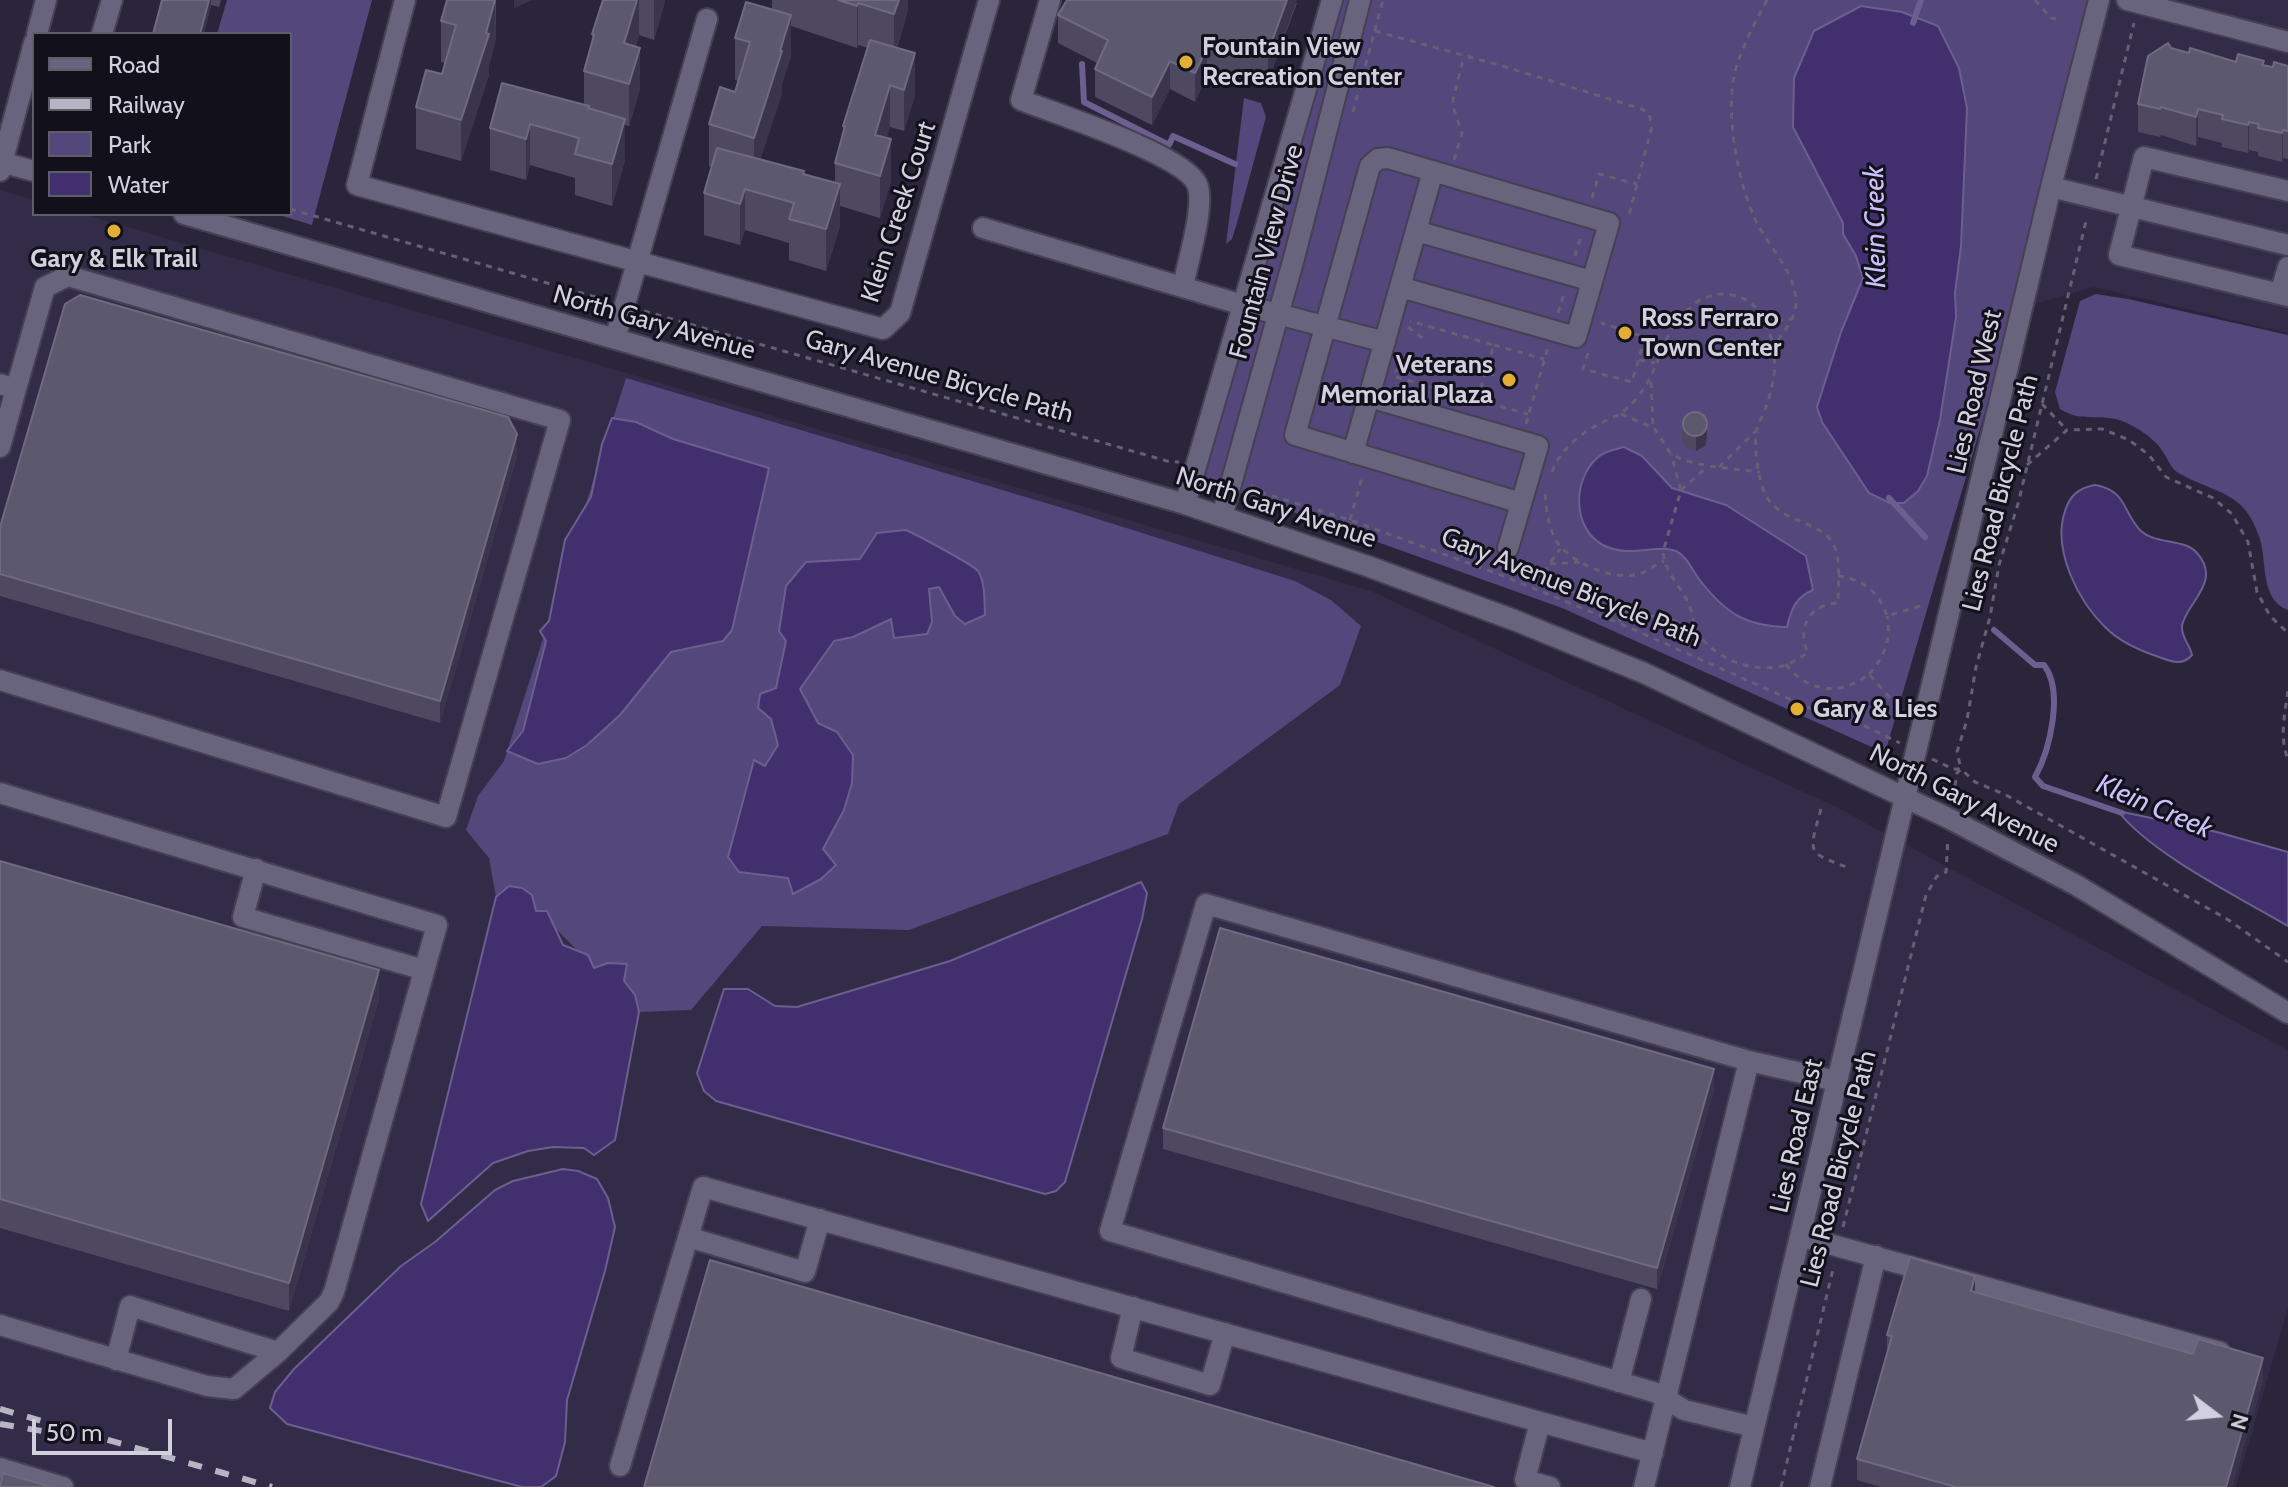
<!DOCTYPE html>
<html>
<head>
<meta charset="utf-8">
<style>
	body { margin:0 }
	#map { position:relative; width:2288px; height:1487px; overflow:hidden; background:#2a253b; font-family:Cabin,sans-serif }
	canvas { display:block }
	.legend { position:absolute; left:32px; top:32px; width:260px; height:184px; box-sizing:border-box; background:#12101a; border:2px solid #5f5d68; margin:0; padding:10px 14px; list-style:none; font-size:24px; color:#d2d0de }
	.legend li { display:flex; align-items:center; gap:16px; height:40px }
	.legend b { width:40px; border:2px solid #5f5d68 }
	.north { position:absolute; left:2176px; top:1375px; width:80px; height:80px; -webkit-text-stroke:6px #12101a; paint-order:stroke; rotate:106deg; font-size:22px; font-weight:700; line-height:32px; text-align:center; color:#d2d0de }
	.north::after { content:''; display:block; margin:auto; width:28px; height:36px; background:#d2d0de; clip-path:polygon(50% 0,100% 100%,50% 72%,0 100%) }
	.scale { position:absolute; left:32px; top:1419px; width:140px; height:36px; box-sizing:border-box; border:4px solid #d2d0de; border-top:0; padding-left:10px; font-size:24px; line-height:28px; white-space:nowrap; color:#d2d0de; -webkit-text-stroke:6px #12101a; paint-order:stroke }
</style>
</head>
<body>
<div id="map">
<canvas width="2288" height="1487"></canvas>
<ul class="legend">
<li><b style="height:10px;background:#69647d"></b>Road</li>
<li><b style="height:10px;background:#b7b5c4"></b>Railway</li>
<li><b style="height:22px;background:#53477b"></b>Park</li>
<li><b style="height:22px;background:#412f6e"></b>Water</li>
</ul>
<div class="north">N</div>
<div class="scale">50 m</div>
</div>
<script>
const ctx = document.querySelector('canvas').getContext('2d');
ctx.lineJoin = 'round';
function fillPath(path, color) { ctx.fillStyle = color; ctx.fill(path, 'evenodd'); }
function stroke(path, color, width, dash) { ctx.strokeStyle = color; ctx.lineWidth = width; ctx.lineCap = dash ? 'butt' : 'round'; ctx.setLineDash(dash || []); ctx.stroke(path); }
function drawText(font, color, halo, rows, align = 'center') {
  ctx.font = font + ' Cabin,sans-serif'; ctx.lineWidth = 6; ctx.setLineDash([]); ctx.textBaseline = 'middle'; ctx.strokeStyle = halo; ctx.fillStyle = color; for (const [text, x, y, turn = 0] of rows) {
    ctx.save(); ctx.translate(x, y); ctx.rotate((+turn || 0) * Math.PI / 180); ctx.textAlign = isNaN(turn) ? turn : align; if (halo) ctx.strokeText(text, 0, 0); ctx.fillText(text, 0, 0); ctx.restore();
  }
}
const built = new Path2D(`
	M 2110,0 L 2288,0 L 2288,333 L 2093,287 L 2035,304 Z
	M 0,190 L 34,200 L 34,214 L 83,214 L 1371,591 L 1836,807 L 2288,1050 L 2288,1308 L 2236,1487 L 0,1487 Z`);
const green = new Path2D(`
	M 227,0 L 372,0 L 312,225 L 276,214 L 290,214 L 290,34 L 217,34 Z
	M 1338,0 L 2099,0 L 2051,187 L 1885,753 L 1562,608 L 1198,478 Z
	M 1244,98 L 1261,103 L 1266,117 L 1237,223 L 1232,239 L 1226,244 Z
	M 2096,294 L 2128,299 L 2288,335 L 2288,610 C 2260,600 2267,562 2260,539 C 2257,531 2252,518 2246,511 C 2230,490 2198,486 2177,472 C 2170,467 2168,459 2163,452 C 2155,438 2134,425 2119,420 C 2096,413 2082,423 2060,409 L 2055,392 L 2080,301 Z
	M 626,378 L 1066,509 L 1295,581 L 1331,600 L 1361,626 L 1340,685 L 1179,804 L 1168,834 L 909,930 L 762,926 L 691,1010 L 639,1012 L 552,925 L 496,897 L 489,858 L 466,830 L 478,796 L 504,761 Z`);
const water = new Path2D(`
	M 1861,6 L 1902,12 L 1938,26 L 1959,68 L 1967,108 L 1961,246 L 1955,293 L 1956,317 L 1940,420 L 1927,476 L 1918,491 L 1904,503 L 1890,503 L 1869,493 L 1822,422 L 1817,407 L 1841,332 L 1863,278 L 1856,256 L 1843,234 L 1843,223 L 1793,127 L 1794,78 L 1814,31 Z
	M 612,418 L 636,422 L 673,439 L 769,468 L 732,630 L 723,641 L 671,652 L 620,715 L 587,745 L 566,758 L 538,764 L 507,751 L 523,731 L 546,641 L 540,631 L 549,621 L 565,540 L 591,497 L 602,444 Z
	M 1624,447 L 1642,456 L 1672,488 L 1726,505 L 1806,556 L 1813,590 C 1796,597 1791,609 1787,627 C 1745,626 1725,613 1699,579 C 1692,570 1687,556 1676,551 C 1658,543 1630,559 1603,545 C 1573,529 1572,482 1596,459 C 1604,451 1613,450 1624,447 Z
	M 2095,485 C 2128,491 2122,512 2141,531 C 2157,545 2184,538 2197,553 C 2223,582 2185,604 2182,626 C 2181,638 2190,644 2192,655 C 2183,666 2172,662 2159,657 C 2141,651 2120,642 2106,628 C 2078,601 2052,550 2065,511 C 2070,495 2079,488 2095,485 Z
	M 906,530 C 917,535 972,564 978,571 C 986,584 984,601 985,615 L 965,624 L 955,616 L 939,587 L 929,589 L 932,622 L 927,634 L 894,638 L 891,619 L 853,637 L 834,641 L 800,689 L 818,723 L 837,732 L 853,755 L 852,783 L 844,810 L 823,849 L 836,865 L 821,879 L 793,894 L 788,878 L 739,872 L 728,857 L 754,760 L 765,766 L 778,745 L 771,719 L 758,708 L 760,694 L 776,688 L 786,641 L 779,631 L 786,586 L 806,562 L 860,559 L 877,533 Z
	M 2118,811 L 2217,832 L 2288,852 L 2288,926 C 2239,897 2151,854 2118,811 Z
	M 1141,882 L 1147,893 L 1142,919 L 1065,1182 L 1056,1191 L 1045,1194 L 716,1101 L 704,1091 L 697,1073 L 724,989 L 748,989 L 775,1006 L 797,1007 L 950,961 Z
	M 509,886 L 522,888 L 532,895 L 536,911 L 547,911 L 563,945 L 588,955 L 594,968 L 608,963 L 627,964 L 624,981 L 635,995 L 639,1012 L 615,1140 L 594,1155 L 584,1148 L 553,1147 L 528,1151 L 493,1163 L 428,1221 L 421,1204 L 496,897 Z
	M 563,1169 L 578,1171 L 597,1179 L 608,1198 L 615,1227 L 605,1271 L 567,1400 L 565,1442 L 556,1476 L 541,1487 L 522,1487 L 287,1424 L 270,1408 L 275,1392 L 294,1369 L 401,1266 L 435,1242 L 495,1190 L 513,1181 Z`);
const stream = new Path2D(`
	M 1913,23 L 1921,0
	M 1082,64 L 1084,102 L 1169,145 L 1173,136 L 1235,164
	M 1889,498 L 1925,537
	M 1994,630 L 2035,665 L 2044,665 C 2064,691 2050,750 2035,777 L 2043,786 L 2122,813`);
const path = new Path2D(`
	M 1767,0 C 1755,22 1744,43 1736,68 C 1724,109 1737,180 1755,219 C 1767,245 1795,271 1796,301 C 1797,317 1784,331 1775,344
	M 2035,0 L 2051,18 L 2056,19
	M 1375,31 L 1506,67 L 1642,109 L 1649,114 L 1652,126 L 1628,219
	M 1353,112 L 1383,0
	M 1454,160 L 1462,133 L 1453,107 L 1453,99 L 1464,56
	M 2096,179 L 2134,23
	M 1592,198 L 1599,174 L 1637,184
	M 290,209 L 606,300
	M 1575,256 L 1581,236
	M 644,311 L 1167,461 L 1179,462
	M 1558,313 L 1564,294
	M 1765,322 L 1792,319
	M 1408,327 L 1425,340
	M 1494,345 L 1544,359
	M 1588,353 L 1583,369 L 1632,382 L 1645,337 L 1601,323
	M 1639,360 L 1655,363
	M 1466,367 L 1494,375
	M 1395,371 L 1415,367
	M 1396,377 L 1477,400 L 1494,345 L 1410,321
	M 1651,382 L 1653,426
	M 1477,400 L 1528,414
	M 2042,404 L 2067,430
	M 1621,414 L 1654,428 L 1671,454 L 1683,460 L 1708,466 L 1760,472
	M 1526,424 L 1548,347
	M 2027,465 L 2067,430 L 2102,429 L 2129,440 L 2149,455 L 2166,477 L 2213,498 L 2232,514 L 2248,542 L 2257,592 L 2270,616 L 2288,633
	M 1719,467 L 1756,431
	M 1552,472 C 1561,448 1581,433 1603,422 C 1610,418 1618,416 1624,411 C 1645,393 1652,375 1662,350 C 1669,330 1680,315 1697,302 C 1710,294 1723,292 1737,296 C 1753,301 1760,311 1766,325 C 1779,352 1776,378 1766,407 C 1764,414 1759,421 1757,429 C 1753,445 1758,474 1763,489 C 1776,526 1824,518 1835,548 C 1841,565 1838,586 1838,603 C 1810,604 1796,628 1808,653 C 1801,657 1793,662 1786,665 C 1753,674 1716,660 1697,632 C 1692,623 1693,612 1688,602 C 1679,585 1665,572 1663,552 L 1681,490 L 1671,454
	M 1251,485 L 1257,491 L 1350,520 L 1501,575 L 1621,624 L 1814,710 L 1852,720 L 1900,743
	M 1681,490 L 1708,466
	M 1545,494 C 1546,509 1548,523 1554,537 C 1566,562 1615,583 1642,573 C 1649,570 1656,564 1664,561
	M 1350,520 L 1363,474
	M 1516,564 L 1544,572 L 1556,583 L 1597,604 L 1628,613 L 1666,618 L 1694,628
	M 1550,564 L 1582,562
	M 1544,572 L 1560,549
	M 1838,576 C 1863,579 1879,592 1887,616 L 1920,606
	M 1610,609 L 1617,613 L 1621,624
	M 1786,664 C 1807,693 1842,696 1869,674 L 1896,705
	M 1869,674 C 1885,657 1891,639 1887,616
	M 2288,691 C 2285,713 2279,738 2288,759
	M 1932,759 L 1953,769 L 1961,769 L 1975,782 L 2006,795 L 2227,919 L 2288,962
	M 1953,798 L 1957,773 L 1961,769 L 1957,752 L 1967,720 L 1976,667 L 1990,617 L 1999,565 L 2018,504 L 2087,217
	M 1821,809 C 1809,853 1805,852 1849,868
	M 1843,1227 L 1926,895 L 1937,876 L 1946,872 L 1948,838
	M 1781,1487 L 1834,1265`);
const minor = new Path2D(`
	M 405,0 L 357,185 L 883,329 L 900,313 L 989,0
	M 1050,0 L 1021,100 C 1056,114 1183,154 1197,184 C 1206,205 1187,263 1183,287
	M 2127,0 L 2288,42
	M 37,34 L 46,0
	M 102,34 L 112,0
	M 0,162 L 34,171
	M 0,171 L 34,43
	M 2051,187 L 2288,245
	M 2288,191 L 2144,157 L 2119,255 L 2288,296
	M 184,214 L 1185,504 L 1370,567 L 1514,620 L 1644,673 L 1950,819 L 2076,885 L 2288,1013
	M 983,228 L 1243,305 L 1385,342
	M 1416,231 L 1592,281
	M 1400,287 L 1433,171
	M 2280,294 L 2288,267
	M 615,339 L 707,19
	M 0,384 L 16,389 L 45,287 L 68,276 L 560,420 L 446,817 L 0,680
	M 0,447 L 16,389
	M 1353,453 L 1369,397
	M 1185,504 L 1332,0
	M 1222,516 L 1294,258 L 1360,0
	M 1508,548 L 1538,446 L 1369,397 L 1400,287 L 1576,337 L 1609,223 L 1388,158 L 1378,159 L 1370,166 L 1295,435 L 1521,503
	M 0,793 L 437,925 L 334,1292 L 329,1302 L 278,1352 L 234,1389 L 207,1386 L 0,1325
	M 256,869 L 243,917 L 424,970
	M 1800,1236 L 2220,1352
	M 688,1237 L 805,1272 L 820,1219
	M 1133,1307 L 1121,1358 L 1210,1385 L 1225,1333
	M 116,1360 L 130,1306 L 278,1352
	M 1619,1382 L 1641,1299
	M 1754,1427 L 1684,1410 L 1657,1393 L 1110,1231 L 1206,904 L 1749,1061 L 1836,1081
	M 620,1466 L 703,1187 L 1540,1422
	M 0,1468 L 63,1487
	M 1550,1487 L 1525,1480 L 1540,1422 L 1653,1453
	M 1644,1487 L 1749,1061
	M 1740,1487 L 2051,187 L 2099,0
	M 1820,1487 L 1876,1256`);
const rail = new Path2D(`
	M 0,1409 L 272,1487
	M 0,1424 L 42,1431`);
const wall = new Path2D(`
	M 162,0 L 221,0 L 219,7 L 211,5 L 204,34 L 153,34 Z
	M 496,0 L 496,38 L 489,66 L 489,75 L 461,161 L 416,149 L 416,107 L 442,74 L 445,63 L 441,62 L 441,21 Z
	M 603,0 L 665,0 L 654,40 L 639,35 L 636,46 L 640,89 L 629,126 L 625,125 L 625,160 L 612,206 L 575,195 L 575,178 L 530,165 L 526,180 L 490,170 L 490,128 L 584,104 L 584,71 L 592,43 L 592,34 Z
	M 772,0 L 908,0 L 908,10 L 897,48 L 915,95 L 904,131 L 890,127 L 886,138 L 891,181 L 880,218 L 840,206 L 840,226 L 826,271 L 789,260 L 789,243 L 745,230 L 740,245 L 704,235 L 704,193 L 712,167 L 709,166 L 709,124 L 735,92 L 739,81 L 735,80 L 735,38 L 772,9 ZM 791,26 L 857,48 L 858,45 L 868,48 L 843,126 L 843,135 L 835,163 L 835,183 L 760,160 L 782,93 L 782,84 L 791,56 Z
	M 1297,3 L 1268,81 L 1207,76 L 1195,102 L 1170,89 L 1152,125 L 1095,97 L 1095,69 L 1097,63 L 1058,43 L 1058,15 Z
	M 2171,48 L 2236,62 L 2273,67 L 2288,66 L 2288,159 L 2283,158 L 2282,162 L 2258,156 L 2258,152 L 2249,150 L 2248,153 L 2222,147 L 2222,143 L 2198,137 L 2196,146 L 2161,135 L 2160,137 L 2138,132 L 2138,104 Z
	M 1682,426 L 1707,437 L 1705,446 L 1696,451 L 1686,448 L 1682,441 Z
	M 517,456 L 440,723 L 0,596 L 0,527 Z
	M 0,861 L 379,999 L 289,1311 L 0,1228 Z
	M 1714,1090 L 1657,1289 L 1163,1149 L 1163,1128 Z
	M 1975,1292 L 2263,1380 L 2232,1487 L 1881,1487 L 1857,1480 L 1857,1459 L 1887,1356 L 1887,1335 Z`);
const shadedWall = new Path2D(`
	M 209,0 L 211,0 L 211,5 L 204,34 L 200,34 Z
	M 495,0 L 496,38 L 489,66 L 489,75 L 461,161 L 461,120 Z
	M 514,0 L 533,0 L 514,8 Z
	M 637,0 L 639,0 L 639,35 L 624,85 L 624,43 Z
	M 654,0 L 665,0 L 665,3 L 654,40 Z
	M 899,0 L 908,0 L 908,10 L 894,56 L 894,14 Z
	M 1287,0 L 1297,0 L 1268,81 L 1268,52 Z
	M 858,3 L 858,45 L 857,48 L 857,6 Z
	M 791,15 L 791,56 L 782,84 L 782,93 L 754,179 L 754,138 Z
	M 640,48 L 640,89 L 629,126 L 629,84 Z
	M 1207,48 L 1207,76 L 1195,102 L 1195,73 Z
	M 915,53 L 915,95 L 904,131 L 904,90 Z
	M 1170,61 L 1170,89 L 1152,125 L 1152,97 Z
	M 890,85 L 890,127 L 875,176 L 875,135 Z
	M 2198,109 L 2198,137 L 2196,146 L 2196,117 Z
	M 625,119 L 625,160 L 612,206 L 612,164 Z
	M 2249,122 L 2249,150 L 2248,153 L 2248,125 Z
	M 530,124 L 530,165 L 526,180 L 526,139 Z
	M 2283,130 L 2283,158 L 2282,162 L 2282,133 Z
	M 891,139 L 891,181 L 880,218 L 880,176 Z
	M 840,184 L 840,226 L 826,271 L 826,229 Z
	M 745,189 L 745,230 L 740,245 L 740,204 Z
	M 1707,422 L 1707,437 L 1705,446 L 1696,451 L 1696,437 Z
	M 517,434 L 517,456 L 440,723 L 440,701 Z
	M 379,970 L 379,999 L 289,1311 L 289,1283 Z
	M 1714,1069 L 1714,1090 L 1657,1289 L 1657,1268 Z
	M 1975,1276 L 1975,1298 L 1971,1291 Z
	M 2263,1358 L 2263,1380 L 2232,1487 L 2226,1487 Z`);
const building = new Path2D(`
	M 162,0 L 209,0 L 200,34 L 153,34 Z
	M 447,0 L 495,0 L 486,33 L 489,34 L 461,120 L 416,107 L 426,70 L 442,74 L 456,25 L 441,21 Z
	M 603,0 L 637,0 L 624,43 L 640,48 L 629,84 L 584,71 L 594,35 L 592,34 Z
	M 838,0 L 899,0 L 894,14 L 858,3 L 857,6 Z
	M 1067,0 L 1287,0 L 1268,52 L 1207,48 L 1195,73 L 1170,61 L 1152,97 L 1095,69 L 1108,40 L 1058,15 Z
	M 746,2 L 791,15 L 780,51 L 782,51 L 754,138 L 709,124 L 720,87 L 735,92 L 750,42 L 735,38 Z
	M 870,40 L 915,53 L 904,90 L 890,85 L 875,135 L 891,139 L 880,176 L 835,163 L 845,126 L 843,126 Z
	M 2168,43 L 2171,48 L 2189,53 L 2190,48 L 2236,62 L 2238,54 L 2264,61 L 2262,65 L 2273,67 L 2274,62 L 2288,66 L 2288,131 L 2283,130 L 2282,133 L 2258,128 L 2259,124 L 2249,122 L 2248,125 L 2222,119 L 2223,115 L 2198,109 L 2196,117 L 2161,107 L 2160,109 L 2138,104 L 2148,56 Z
	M 502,83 L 589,106 L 588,108 L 625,119 L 612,164 L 575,154 L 579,138 L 530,124 L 526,139 L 490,128 Z
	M 717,148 L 804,171 L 803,174 L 840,184 L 826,229 L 789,219 L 794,203 L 745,189 L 740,204 L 704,193 Z
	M 80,295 L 508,417 L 517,434 L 440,701 L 0,574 L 0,527 L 65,304 Z
	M1683 424a12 12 0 1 1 24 0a12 12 0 1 1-24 0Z
	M 0,861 L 379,970 L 289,1283 L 0,1199 Z
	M 1220,928 L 1714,1069 L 1657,1268 L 1163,1128 Z
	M 1910,1257 L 1975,1276 L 1971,1291 L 2193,1354 L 2198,1339 L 2263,1358 L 2226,1487 L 1956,1487 L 1857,1459 L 1892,1336 L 1887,1335 Z
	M 710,1260 L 1494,1487 L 644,1487 Z
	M 3,1473 L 51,1487 L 0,1487 Z`);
const markers = [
	[1186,62,8,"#e3ae35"],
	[114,231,8,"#e3ae35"],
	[1625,333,8,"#e3ae35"],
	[1509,380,8,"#e3ae35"],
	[1797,709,8,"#e3ae35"]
];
const poiNames = [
	["Fountain View",1202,47],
	["Recreation Center",1202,77],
	["Gary & Elk Trail",114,259,"center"],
	["Ross Ferraro",1641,318],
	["Town Center",1641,348],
	["Veterans",1493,365,"right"],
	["Memorial Plaza",1493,395,"right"],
	["Gary & Lies",1813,709]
];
const streetNames = [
	["Klein Creek Court",899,212,-72],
	["Fountain View Drive",1267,252,-75],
	["North Gary Avenue",654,323,16],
	["Gary Avenue Bicycle Path",939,377,16],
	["Lies Road West",1975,392,-77],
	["Lies Road Bicycle Path",2001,493,-76],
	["North Gary Avenue",1276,508,18],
	["Gary Avenue Bicycle Path",1571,588,22],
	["North Gary Avenue",1964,799,27],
	["Lies Road East",1797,1136,-77],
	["Lies Road Bicycle Path",1839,1169,-76]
];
const waterNames = [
	["Klein Creek",1876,227,-91],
	["Klein Creek",2154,807,23]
];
fillPath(built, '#322c48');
fillPath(green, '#53477b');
fillPath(water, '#412f6e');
stroke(water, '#6c5f90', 2);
stroke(stream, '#6c5f90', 6);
stroke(minor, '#454053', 24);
stroke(path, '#656174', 3, [6, 6]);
stroke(minor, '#69647d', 20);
stroke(rail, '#b7b5c4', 6, [14, 14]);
fillPath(wall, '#4e4960');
fillPath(shadedWall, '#3a354c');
fillPath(building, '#5c586e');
stroke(building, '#6f6a80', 2);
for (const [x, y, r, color] of markers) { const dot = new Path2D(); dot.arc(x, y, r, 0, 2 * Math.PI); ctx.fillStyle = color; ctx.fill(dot); stroke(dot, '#12101a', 3); }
drawText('bold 26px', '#d2d0de', '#12101a', poiNames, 'left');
drawText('26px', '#d2d0de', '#12101a', streetNames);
drawText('italic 28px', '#cbc0fa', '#12101a', waterNames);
</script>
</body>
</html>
